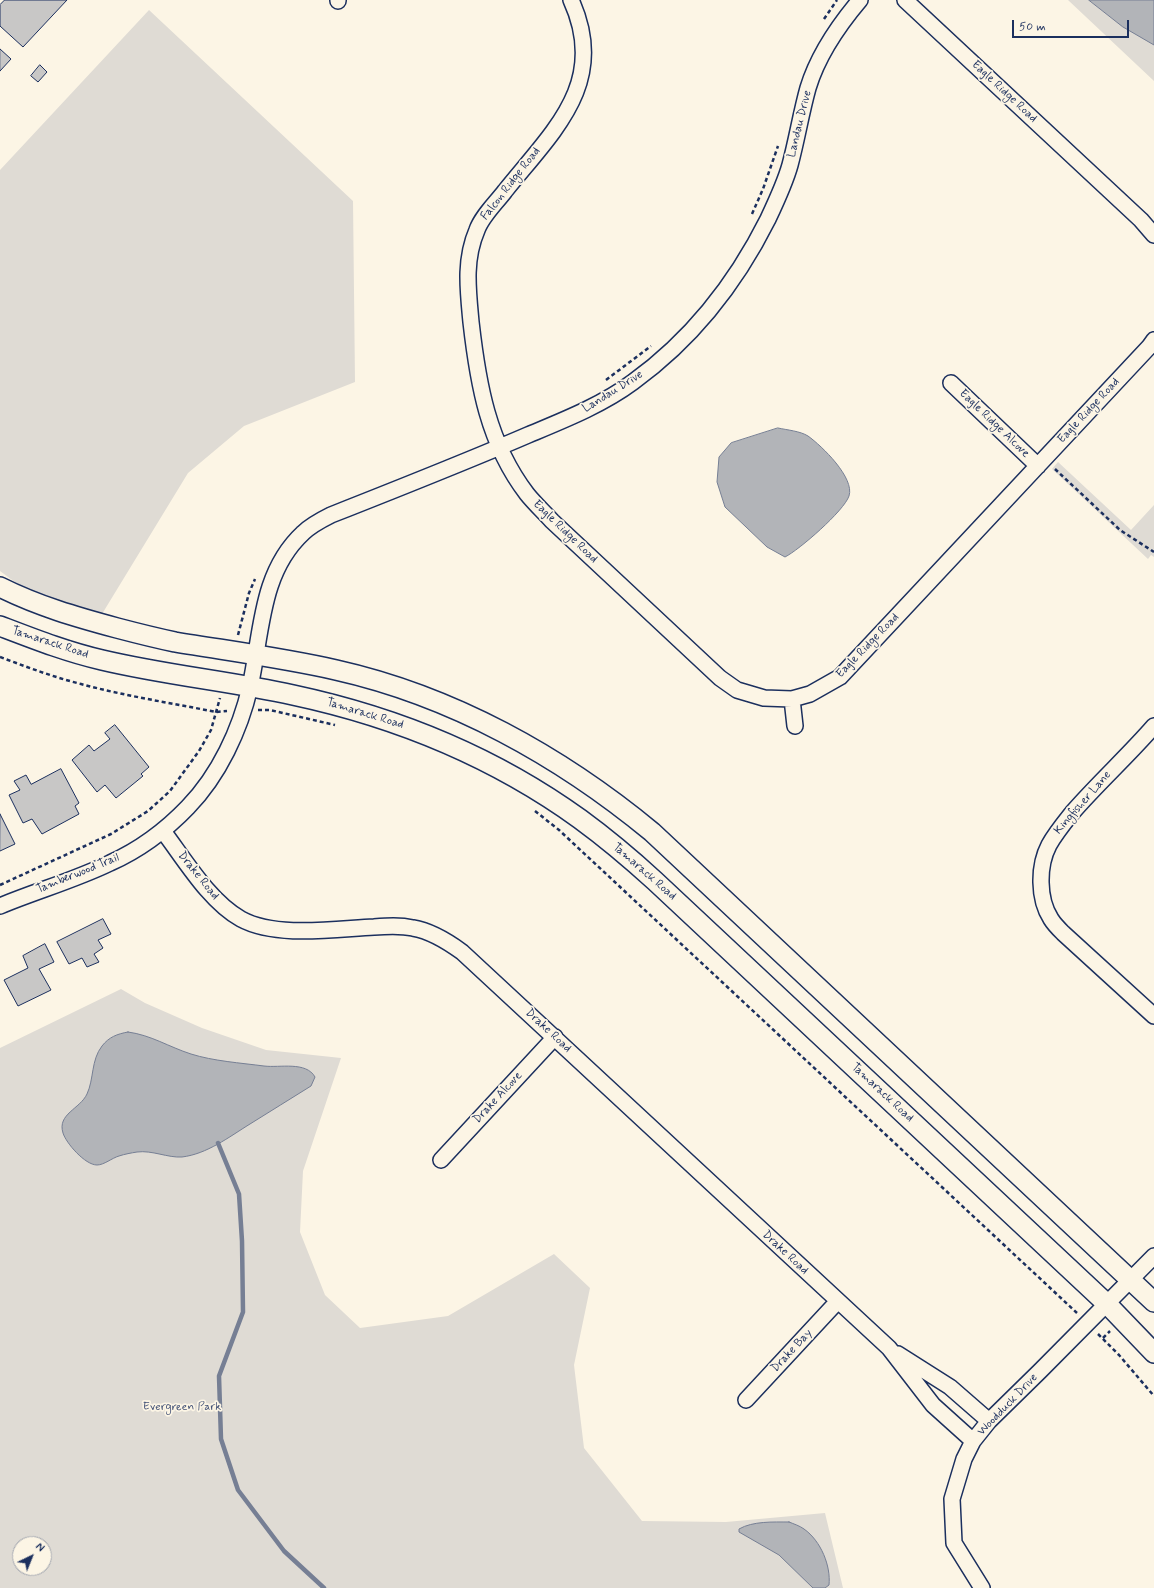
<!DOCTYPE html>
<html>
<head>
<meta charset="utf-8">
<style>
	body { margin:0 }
	#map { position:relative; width:1154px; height:1588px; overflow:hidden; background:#fcf5e5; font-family:Mynerve,sans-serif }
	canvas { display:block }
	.north { position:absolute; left:12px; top:1536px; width:40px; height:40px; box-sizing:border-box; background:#fcf5e5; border:1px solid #a2a6af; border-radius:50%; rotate:43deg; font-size:11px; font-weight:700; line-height:16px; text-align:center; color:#1b2f5e }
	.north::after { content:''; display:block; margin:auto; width:14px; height:18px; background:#1b2f5e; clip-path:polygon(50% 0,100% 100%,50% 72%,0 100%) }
	.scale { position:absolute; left:1012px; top:20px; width:117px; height:18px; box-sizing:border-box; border:2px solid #1b2f5e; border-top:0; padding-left:5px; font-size:12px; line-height:14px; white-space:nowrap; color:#1b2f5e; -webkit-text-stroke:3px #fcf5e5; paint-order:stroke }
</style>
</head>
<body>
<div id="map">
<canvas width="1154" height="1588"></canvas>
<div class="north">N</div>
<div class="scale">50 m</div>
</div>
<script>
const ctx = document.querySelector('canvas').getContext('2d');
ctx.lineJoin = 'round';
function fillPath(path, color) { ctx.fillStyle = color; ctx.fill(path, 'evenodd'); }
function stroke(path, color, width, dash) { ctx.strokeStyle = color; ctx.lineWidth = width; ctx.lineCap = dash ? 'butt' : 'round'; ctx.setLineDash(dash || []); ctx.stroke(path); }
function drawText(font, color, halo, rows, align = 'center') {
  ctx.font = font + ' Mynerve,sans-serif'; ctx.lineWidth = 3.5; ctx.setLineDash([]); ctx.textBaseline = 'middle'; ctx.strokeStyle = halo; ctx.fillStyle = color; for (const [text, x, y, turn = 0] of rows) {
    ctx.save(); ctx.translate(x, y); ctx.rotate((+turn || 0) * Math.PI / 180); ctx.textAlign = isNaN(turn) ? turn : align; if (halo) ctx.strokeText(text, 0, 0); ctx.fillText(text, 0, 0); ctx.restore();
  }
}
const green = new Path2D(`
	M 1068,0 L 1154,0 L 1154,81 Z
	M 149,10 L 353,201 L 355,382 L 244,426 L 188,473 L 102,614 C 75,606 45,599 20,585 C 13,581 7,576 0,571 L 0,170 Z
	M 1058,462 L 1131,530 L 1154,505 L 1154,557 L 1151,555 L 1148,559 L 1052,469 Z
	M 121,989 L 145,1003 L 202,1028 L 266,1050 L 341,1058 L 303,1171 L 300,1232 L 325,1295 L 360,1328 L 448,1316 L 554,1254 L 590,1288 L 574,1365 L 584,1448 L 642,1521 L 726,1522 L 825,1513 L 843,1588 L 0,1588 L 0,1048 ZM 20,1544 L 44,1544 L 44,1568 L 20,1568 Z`);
const water = new Path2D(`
	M 1089,0 L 1154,0 L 1154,45 L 1123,27 Z
	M 778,428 C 787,430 800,431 808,436 C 822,446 855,478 849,496 C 844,511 799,550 785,557 L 767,547 L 725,507 L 717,482 L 719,457 L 731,443 Z
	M 128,1032 C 151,1035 169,1047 191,1054 C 213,1061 241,1063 264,1066 C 280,1068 306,1061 315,1077 L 311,1086 C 291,1099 270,1111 250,1124 C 229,1137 207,1154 182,1157 C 168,1158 152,1150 137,1152 C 131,1153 125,1154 119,1156 C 112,1158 104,1165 97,1165 C 85,1165 66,1143 63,1133 C 57,1114 80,1109 87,1094 C 94,1079 91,1060 102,1046 C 109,1037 117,1034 128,1032 Z
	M 789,1522 C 794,1524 800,1526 804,1529 C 821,1541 831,1566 829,1585 L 825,1588 L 813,1588 L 779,1555 L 739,1532 L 739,1529 C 753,1521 773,1522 789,1522 Z`);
const stream = new Path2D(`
	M 218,1143 L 239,1194 L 242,1241 L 243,1312 L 219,1376 L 221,1439 L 238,1490 L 284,1551 L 324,1588`);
const building = new Path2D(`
	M 5,0 L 67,0 L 23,47 L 0,26 L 0,5 Z
	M 0,49 L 11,59 L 0,71 Z
	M 40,65 L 47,72 L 38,82 L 31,76 Z
	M 115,725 L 149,767 L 141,774 L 143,776 L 116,798 L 105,785 L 97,792 L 72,760 L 89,745 L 94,751 L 110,739 L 105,733 Z
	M 61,769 L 79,803 L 75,806 L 79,814 L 42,834 L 32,819 L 23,823 L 9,795 L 20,790 L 14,781 L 26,775 L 31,784 Z
	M 0,814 L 15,844 L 0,851 Z
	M 103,919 L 111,934 L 98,940 L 103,948 L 94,954 L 99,962 L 87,967 L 82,958 L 69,964 L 57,942 Z
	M 45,944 L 54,962 L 39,969 L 51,990 L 18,1006 L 4,980 L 28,968 L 23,956 Z`);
const path = new Path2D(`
	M 824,19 L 837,0
	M 752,214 L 763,189 L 778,146
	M 606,380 L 651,346
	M 1055,469 L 1120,530 L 1154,552
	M 238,635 L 249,593 L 255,579
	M 0,657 C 27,667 53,677 81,684 C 125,696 171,703 216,712 L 227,711
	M 258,710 L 270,710 L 335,725
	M 535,811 L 559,830 L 1077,1313
	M 0,885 L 111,834 L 148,811 L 170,791 L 199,751 L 211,730 L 220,698
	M 1098,1334 L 1119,1355 L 1154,1396
	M 1103,1338 L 1110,1331`);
const minor = new Path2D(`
	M 571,0 C 609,83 553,131 505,191 C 496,203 482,216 477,230 C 464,260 468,290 471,322 C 478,384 488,443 527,494 C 535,504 544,512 552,521 L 720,678 L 737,690 L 764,698 L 792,699 L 810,694 L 840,677 L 1149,347 L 1154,340
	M 905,0 L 1141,220 L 1154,235
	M 338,1 L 338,0
	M 951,383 L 1038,466
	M 792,699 L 795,726
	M 1154,726 C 1128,756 1098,783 1072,813 C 1064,823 1055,834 1049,845 C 1038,866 1038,899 1051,919 C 1054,924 1059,929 1063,933 L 1154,1016
	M 163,831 C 185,860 209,901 241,919 C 276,938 334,929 374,927 C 387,926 400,925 413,928 C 431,931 447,941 462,952 L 889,1348 L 933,1405 L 973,1441
	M 0,906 C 36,891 75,880 110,863 C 139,850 166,830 188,807 C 219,775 240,730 250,687 C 262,633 260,573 303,533 C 311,525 321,520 331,515 C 397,489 463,463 528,435 C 564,420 602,405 633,382 C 691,340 736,283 768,219 C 776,202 785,183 790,165 C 797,139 801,113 808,88 C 818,55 838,26 860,0
	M 441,1160 L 555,1037
	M 898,1354 L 950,1387 L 989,1421
	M 746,1400 L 837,1302
	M 982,1588 L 954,1543 L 952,1499 L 964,1459 L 973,1441 L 989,1421 L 1040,1371 L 1154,1256`);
const tertiary = new Path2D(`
	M 0,587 C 38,606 76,617 117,628 C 136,633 156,638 175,642 C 229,651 283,658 336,670 C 452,696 560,756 652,832 L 1154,1302
	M 0,626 C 34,639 67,652 102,660 C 165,675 229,681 293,695 C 396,717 494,757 580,819 C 606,838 631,859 655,881 L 1107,1304 L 1154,1353`);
const streetNames = [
	["Eagle Ridge Road",1004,92,43],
	["Landau Drive",800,124,-76],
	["Falcon Ridge Road",511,184,-52],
	["Landau Drive",613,392,-32],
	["Eagle Ridge Road",1089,411,-47],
	["Eagle Ridge Alcove",994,424,44],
	["Eagle Ridge Road",565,532,44],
	["Tamarack Road",50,643,18],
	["Eagle Ridge Road",868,646,-46],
	["Tamarack Road",365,714,17],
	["Kingfisher Lane",1083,803,-49],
	["Tamarack Road",644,872,41],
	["Tamberwood Trail",78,874,-22],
	["Drake Road",198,876,51],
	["Drake Road",548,1031,43],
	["Tamarack Road",882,1093,43],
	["Drake Alcove",498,1098,-47],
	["Drake Road",785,1253,43],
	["Drake Bay",792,1351,-47],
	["Woodduck Drive",1008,1405,-46]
];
const parkNames = [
	["Evergreen Park",182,1407]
];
fillPath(green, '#dfdbd4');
fillPath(water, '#b2b4b8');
stroke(water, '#767f94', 1);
stroke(stream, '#767f94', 4.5);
fillPath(building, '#c8c7c6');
stroke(building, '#1b2f5e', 1);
stroke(minor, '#1b2f5e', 18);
stroke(tertiary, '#1b2f5e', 22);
stroke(path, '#1b2f5e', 2.5, [4, 3]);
stroke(minor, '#fcf5e5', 15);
stroke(tertiary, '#fcf5e5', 19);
drawText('12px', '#1b2f5e', '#fcf5e5', streetNames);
drawText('12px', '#425176', '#fcf5e5', parkNames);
</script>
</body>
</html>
